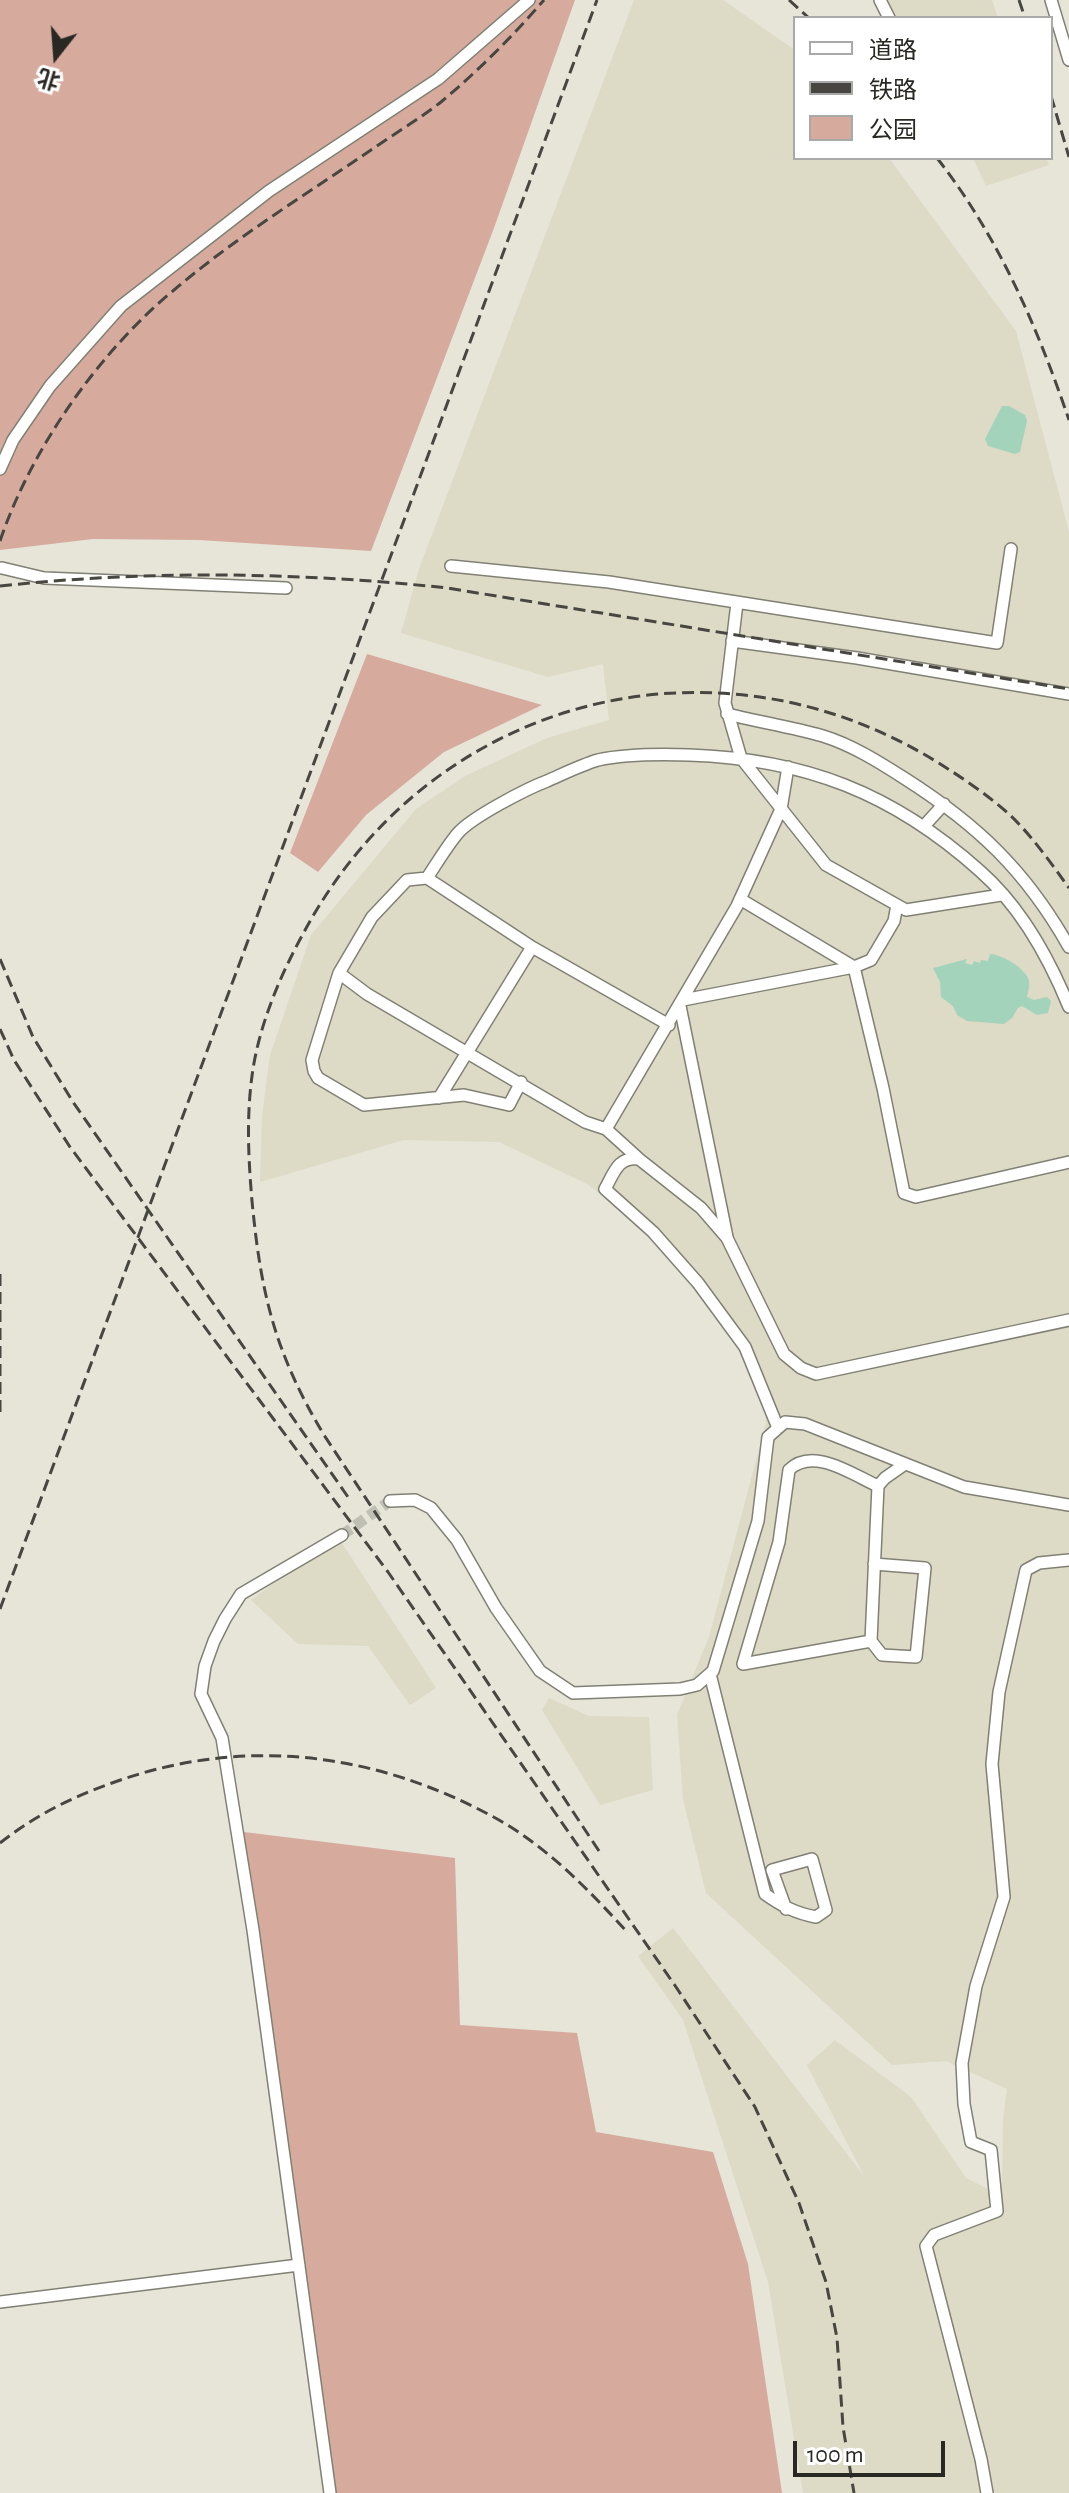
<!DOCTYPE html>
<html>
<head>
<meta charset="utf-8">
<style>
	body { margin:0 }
	#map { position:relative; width:1069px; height:2493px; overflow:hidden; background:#e6e5d8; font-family:"Alegreya Sans","Noto Sans SC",sans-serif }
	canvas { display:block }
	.legend { position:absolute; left:793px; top:16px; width:260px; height:144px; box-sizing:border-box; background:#fff; border:2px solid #a9a9a7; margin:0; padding:10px 14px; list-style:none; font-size:24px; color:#292823 }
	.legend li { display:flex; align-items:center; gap:16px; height:40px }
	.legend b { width:40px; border:2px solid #a9a9a7 }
	.north { position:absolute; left:16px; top:16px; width:80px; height:80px; -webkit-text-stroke:6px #fff; paint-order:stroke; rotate:197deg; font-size:22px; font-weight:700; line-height:32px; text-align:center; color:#292823 }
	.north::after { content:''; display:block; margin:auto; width:28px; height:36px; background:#292823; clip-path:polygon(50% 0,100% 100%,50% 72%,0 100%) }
	.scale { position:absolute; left:793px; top:2441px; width:152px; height:36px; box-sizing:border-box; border:4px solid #292823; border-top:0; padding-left:10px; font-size:24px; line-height:28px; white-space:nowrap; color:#292823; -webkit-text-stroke:6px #fff; paint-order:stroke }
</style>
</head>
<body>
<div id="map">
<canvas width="1069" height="2493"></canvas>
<ul class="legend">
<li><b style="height:10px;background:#fff"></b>道路</li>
<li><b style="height:10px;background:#474640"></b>铁路</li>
<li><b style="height:22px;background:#d6ab9e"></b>公园</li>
</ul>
<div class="north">北</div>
<div class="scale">100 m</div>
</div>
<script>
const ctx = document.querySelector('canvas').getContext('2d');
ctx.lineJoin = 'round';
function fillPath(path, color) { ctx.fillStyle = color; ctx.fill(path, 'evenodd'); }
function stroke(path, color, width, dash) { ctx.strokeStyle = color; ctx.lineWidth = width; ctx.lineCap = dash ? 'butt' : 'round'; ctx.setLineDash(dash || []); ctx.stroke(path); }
const built = new Path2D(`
	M 634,0 L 723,0 L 795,50 L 795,158 L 889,158 L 1016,331 L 1069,532 L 1069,2493 L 803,2493 L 768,2282 L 683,2020 L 638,1956 L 673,1928 L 864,2176 L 807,2065 L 835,2040 L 911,2097 L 966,2178 L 1002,2196 L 1003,2118 L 1007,2089 L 946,2061 L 892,2065 L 706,1893 L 683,1799 L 677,1715 L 709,1637 L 766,1423 L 765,1411 L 735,1339 L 696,1286 L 645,1228 L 587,1184 L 499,1142 L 404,1140 L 260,1182 L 262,1116 L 270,1055 L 311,935 L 416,809 L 467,775 L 547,738 L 609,720 L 603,664 L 548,677 L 401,633 L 419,569 Z
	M 883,0 L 992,0 L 998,18 L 892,18 Z
	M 973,158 L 1046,158 L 1049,165 L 986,186 Z
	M 342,1543 L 436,1688 L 410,1705 L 368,1646 L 298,1644 L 251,1600 L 285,1575 Z
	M 549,1698 L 589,1716 L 649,1717 L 653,1790 L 600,1805 L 542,1710 Z`);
const green = new Path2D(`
	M 0,0 L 575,0 L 494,228 L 371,551 L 199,540 L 93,539 L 0,550 Z
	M 367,654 L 542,705 L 444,752 L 366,815 L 318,872 L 290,853 Z
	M 236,1831 L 455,1858 L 460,2025 L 577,2033 L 596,2132 L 713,2152 L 748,2264 L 782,2493 L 328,2493 Z`);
const water = new Path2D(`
	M 1002,406 L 1009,406 L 1025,415 L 1027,421 L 1020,452 L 1015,454 L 988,446 L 985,439 Z
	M 990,954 C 1002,955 1022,966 1028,978 C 1031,984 1028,991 1027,997 L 1034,1000 L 1047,997 L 1051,1001 L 1048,1013 L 1037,1015 L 1022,1006 L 1018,1008 L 1012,1018 L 1004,1024 L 967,1021 L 957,1015 L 953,1006 L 941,997 L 940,982 L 933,968 L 967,959 L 965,963 L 972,965 L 974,961 L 980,963 L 981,960 L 988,961 Z`);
const minorTunnel = new Path2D(`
	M 342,1535 L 390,1501`);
const minor = new Path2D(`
	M 880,0 L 889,18
	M 1051,0 L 1069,60
	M 0,469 L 13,440 L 50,386 L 121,306 L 269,191 L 438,79 L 529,0
	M 451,566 L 609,582 L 997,643 L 1011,549
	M 2,568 L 44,578 L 286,588
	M 737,603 L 725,703 L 741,758 L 826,865 L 906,910 L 1001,895
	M 732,641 L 857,658 L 1069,694
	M 727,714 C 759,722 791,727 823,736 C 852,745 879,762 904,778 C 978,825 1026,871 1069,947
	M 924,826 L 944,804
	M 427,878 L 532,947 L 669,1025
	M 740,899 L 854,967 L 871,960 L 894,921 L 897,905
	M 339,973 L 312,1060 L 314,1071 L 318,1078 L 364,1105 L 464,1095 L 509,1105 L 521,1082
	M 683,1000 L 854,967 L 883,1088 L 904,1193 L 916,1197 L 1069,1162
	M 680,1006 L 727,1237
	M 439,1098 L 532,947
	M 606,1129 L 585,1122 L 367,994 L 339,973 L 372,917 L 407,880 L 427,878 C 437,863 447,846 458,833 C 472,817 526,789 547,781 C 563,774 581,765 598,760 C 626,754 659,754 689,755 C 805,759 893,793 980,871 C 1021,907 1049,958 1069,1007
	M 638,1158 L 606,1129 L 737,906 L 781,809 L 788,767
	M 778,1428 L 745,1347 L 698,1283 L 653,1232 L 605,1189 C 614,1173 618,1156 639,1159 L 701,1208 L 727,1238 L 784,1354 L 801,1368 L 816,1374 L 1069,1320
	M 390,1501 L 415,1500 L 431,1508 L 457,1540 L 496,1608 L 540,1671 L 573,1693 L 680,1689 L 697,1685 L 713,1671 L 758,1521 L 768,1437 L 785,1422 L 805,1424 L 964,1487 L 1069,1505
	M 874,1564 L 925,1568 L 916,1657 L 882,1655 L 871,1641 L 878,1486 L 885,1478 L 905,1464
	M 871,1641 L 743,1664 L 779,1542 L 789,1470 C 813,1446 853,1475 878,1486
	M 710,1674 L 765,1894 C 782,1906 795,1913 816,1917 L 826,1910 L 812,1859 L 772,1870 L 786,1909
	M 0,2302 L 299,2265
	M 330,2493 L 253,1930 L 222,1738 L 201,1694 L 205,1666 L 214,1641 L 225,1619 L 241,1594 L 342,1535
	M 987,2493 L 981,2459 L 926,2246 L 934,2235 L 997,2211 L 991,2150 L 971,2142 L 964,2104 L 962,2063 L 976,1986 L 1004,1897 L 992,1764 L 999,1692 L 1026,1570 L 1039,1563 L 1069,1560`);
const rail = new Path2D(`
	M 789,0 L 809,18
	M 1019,0 L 1025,18
	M 1051,96 L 1069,157
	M 937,158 C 998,236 1037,326 1069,420
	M 0,541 C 31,449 99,352 174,290 C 235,238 305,195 371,150 C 394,134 419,119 441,102 C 478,71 512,37 544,0
	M 0,586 C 149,570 298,572 447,588 L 1069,689
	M 0,959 L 33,1037 L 73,1102 L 348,1497
	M 0,1029 L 14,1060 L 70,1147 L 388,1572 L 676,1987 L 755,2107 L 799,2203 L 826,2282 L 837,2338 L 843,2427 L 854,2493
	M 0,1274 L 0,1418
	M 0,1609 L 597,0
	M 0,1843 C 34,1816 72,1797 112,1783 C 244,1735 377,1752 499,1820 C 548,1848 589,1890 627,1932
	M 599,1851 L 324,1435 C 275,1353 261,1295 252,1201 C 248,1155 246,1109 254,1063 C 262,1019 281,974 303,934 C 429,696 718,621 945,767 C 967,781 990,797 1010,815 C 1032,836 1051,863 1069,888`);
fillPath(built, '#dddac6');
fillPath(green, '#d6ab9e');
fillPath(water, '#a3d3bb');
stroke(minorTunnel, '#c0bfb4', 11, [11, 5.5]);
stroke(minor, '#818074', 14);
stroke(minor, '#fff', 11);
stroke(rail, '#474640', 3, [12, 6]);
</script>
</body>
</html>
